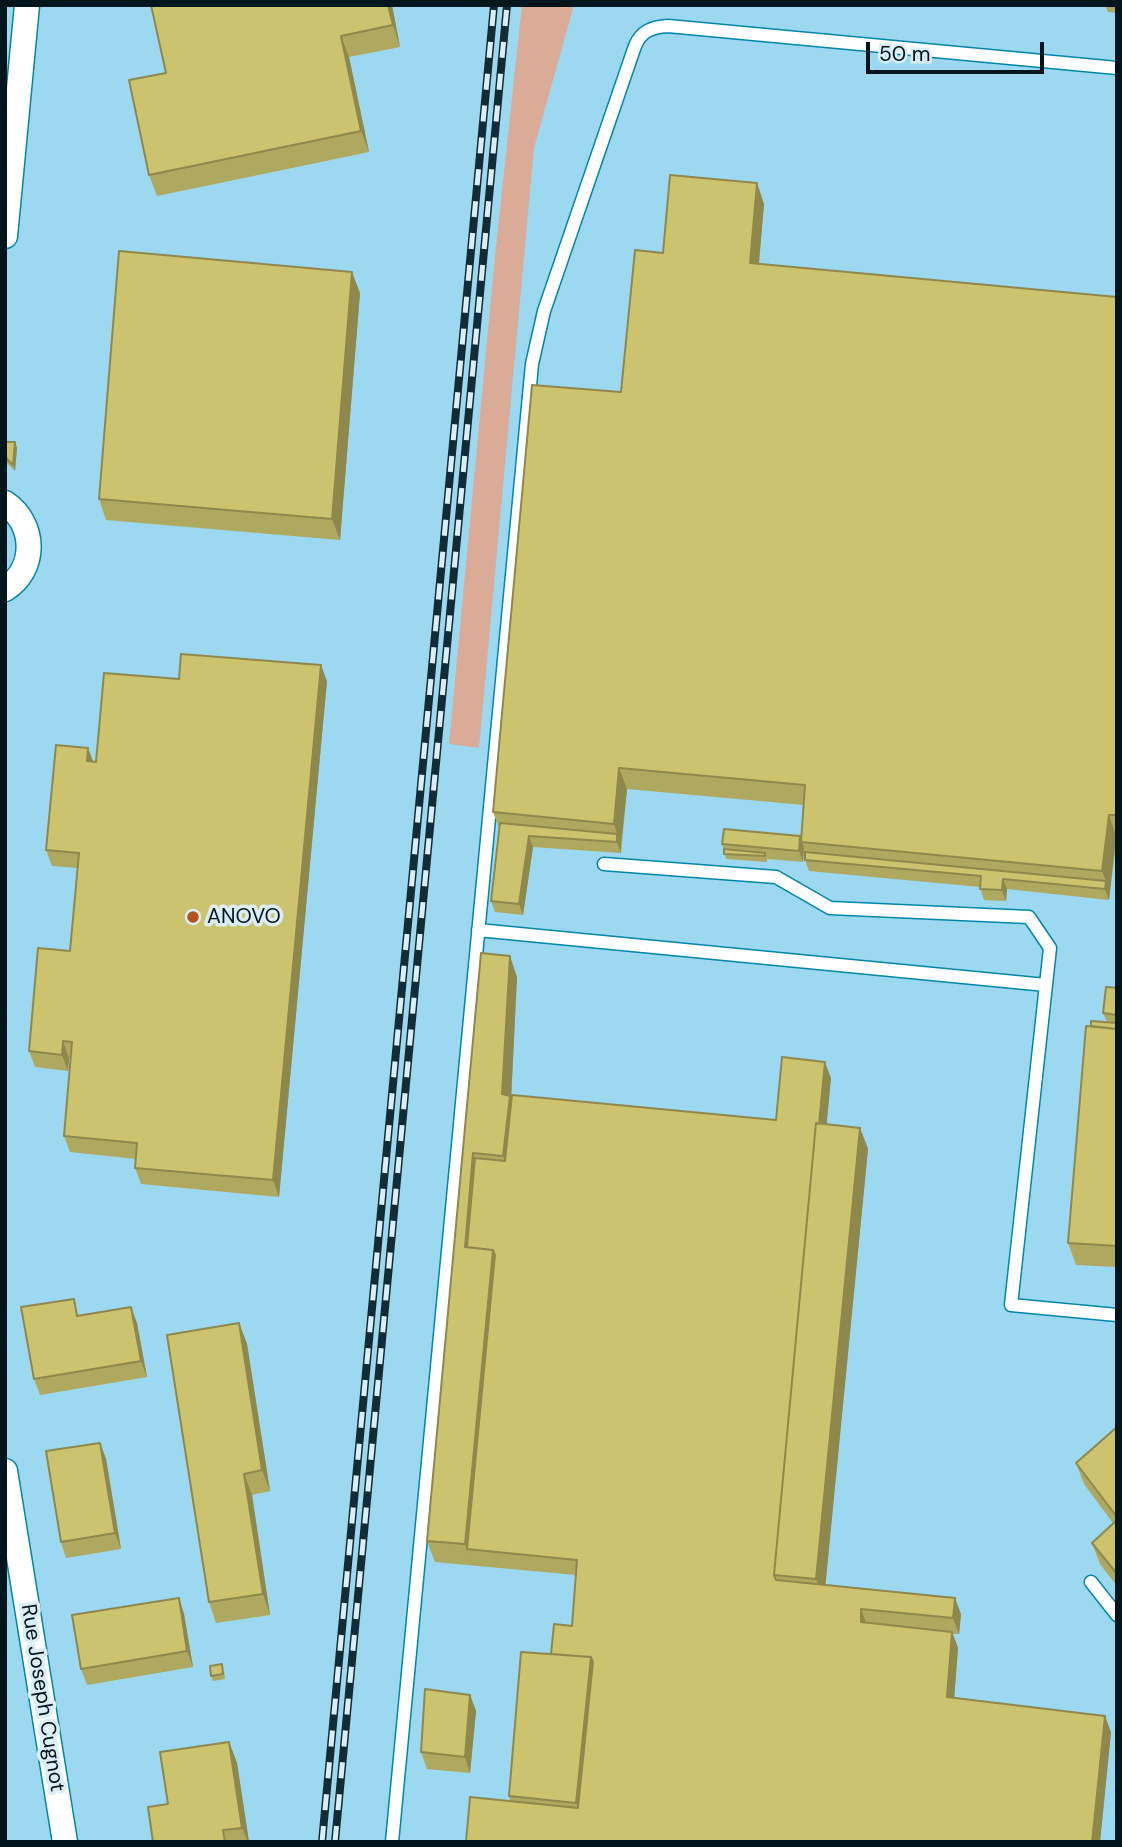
<!DOCTYPE html>
<html>
<head>
<meta charset="utf-8">
<style>
	body { margin:0 }
	#map { position:relative; width:1122px; height:1847px; overflow:hidden; background:#aee7fd; font-family:"DM Sans",sans-serif }
	canvas { display:block }
	.frame { position:absolute; inset:0; border:7px solid #01151d; pointer-events:none }
	.scale { position:absolute; left:866px; top:42px; width:178px; height:32px; box-sizing:border-box; border:4px solid #01151d; border-top:0; padding-left:9px; font-size:21px; line-height:24px; white-space:nowrap; color:#01151d; -webkit-text-stroke:5px #dceef5; paint-order:stroke }
</style>
</head>
<body>
<div id="map">
<canvas width="1122" height="1847"></canvas>
<div class="frame"></div>
<div class="scale">50 m</div>
</div>
<script>
const ctx = document.querySelector('canvas').getContext('2d');
ctx.lineJoin = 'round';
function fillPath(path, color) { ctx.fillStyle = color; ctx.fill(path, 'evenodd'); }
function stroke(path, color, width, dash) { ctx.strokeStyle = color; ctx.lineWidth = width; ctx.lineCap = dash ? 'butt' : 'round'; ctx.setLineDash(dash || []); ctx.stroke(path); }
function drawText(font, color, halo, rows, align = 'center') {
  ctx.font = font + ' "DM Sans",sans-serif'; ctx.lineWidth = 7; ctx.setLineDash([]); ctx.textBaseline = 'middle'; ctx.strokeStyle = halo; ctx.fillStyle = color; for (const [text, x, y, turn = 0] of rows) {
    ctx.save(); ctx.translate(x, y); ctx.rotate((+turn || 0) * Math.PI / 180); ctx.textAlign = isNaN(turn) ? turn : align; if (halo) ctx.strokeText(text, 0, 0); ctx.fillText(text, 0, 0); ctx.restore();
  }
}
const built = new Path2D(`
	M 5,5 L 1117,5 L 1117,1842 L 5,1842 Z`);
const green = new Path2D(`
	M 522,5 L 574,5 L 534,148 L 479,748 L 449,744 L 495,256 Z`);
const service = new Path2D(`
	M 604,864 L 776,877 L 830,908 L 1029,917 L 1050,948 L 1011,1305 L 1117,1315
	M 478,930 L 1046,985
	M 1091,1582 L 1117,1615
	M 392,1842 L 532,364 L 544,311 L 635,46 C 641,31 652,27 668,26 L 1117,68`);
const minor = new Path2D(`
	M 5,236 L 27,5
	M 5,503 C 36,524 37,569 5,589
	M 5,1471 L 65,1842`);
const rail = new Path2D(`
	M 322,1842 L 494,5
	M 335,1842 L 507,5`);
const wall = new Path2D(`
	M 151,5 L 392,5 L 400,47 L 349,57 L 369,152 L 157,196 L 149,175 L 166,73 Z
	M 1105,5 L 1117,5 L 1117,13 L 1108,12 Z
	M 757,183 L 764,204 L 759,264 L 1117,297 L 1117,836 L 1109,900 L 1007,889 L 1006,901 L 984,900 L 980,887 L 809,871 L 805,860 L 804,849 L 803,862 L 767,859 L 767,862 L 726,859 L 722,844 L 800,836 L 802,839 L 804,805 L 627,789 L 621,853 L 533,847 L 523,915 L 495,912 L 491,901 L 499,828 L 493,812 L 663,253 Z
	M 360,293 L 340,540 L 106,520 L 99,499 Z
	M 5,442 L 15,442 L 17,448 L 15,471 L 5,461 Z
	M 179,679 L 327,681 L 279,1197 L 141,1184 L 135,1168 L 136,1159 L 70,1152 L 64,1136 L 71,1058 L 69,1058 L 68,1071 L 35,1067 L 29,1051 L 70,951 L 77,868 L 52,866 L 46,850 L 93,762 L 96,762 Z
	M 481,953 L 517,977 L 511,1101 L 776,1120 L 831,1078 L 826,1124 L 860,1128 L 868,1149 L 825,1585 L 961,1614 L 959,1634 L 953,1634 L 958,1648 L 954,1698 L 1111,1732 L 1100,1842 L 466,1842 L 510,1801 L 509,1796 L 551,1654 L 572,1626 L 576,1575 L 435,1562 L 427,1541 Z
	M 1117,988 L 1117,1267 L 1076,1265 L 1068,1243 L 1091,1026 L 1107,1022 L 1103,1013 Z
	M 80,1315 L 137,1323 L 147,1377 L 40,1395 L 34,1379 Z
	M 239,1323 L 247,1344 L 270,1491 L 252,1495 L 270,1615 L 216,1623 L 209,1602 Z
	M 1117,1427 L 1117,1586 L 1100,1564 L 1092,1543 L 1113,1523 L 1084,1484 L 1076,1463 Z
	M 100,1443 L 106,1459 L 121,1549 L 66,1558 L 61,1542 Z
	M 179,1598 L 184,1614 L 193,1667 L 87,1685 L 81,1669 Z
	M 224,1670 L 225,1679 L 213,1681 L 211,1676 Z
	M 470,1695 L 476,1711 L 470,1773 L 427,1769 L 421,1752 Z
	M 229,1742 L 237,1763 L 249,1842 L 153,1842 L 168,1804 Z`);
const shadedWall = new Path2D(`
	M 388,5 L 392,5 L 400,47 L 393,25 Z
	M 341,36 L 349,57 L 369,152 L 361,131 Z
	M 757,183 L 764,204 L 757,284 L 750,263 Z
	M 352,272 L 360,293 L 340,540 L 332,519 Z
	M 15,442 L 17,448 L 15,471 L 13,465 Z
	M 321,665 L 327,681 L 279,1197 L 273,1180 Z
	M 88,748 L 94,764 L 87,761 Z
	M 619,768 L 627,789 L 621,845 L 614,824 Z
	M 1109,815 L 1116,836 L 1109,900 L 1105,889 L 1106,881 L 1102,871 Z
	M 617,834 L 621,845 L 621,853 L 617,842 Z
	M 529,836 L 533,847 L 523,915 L 519,904 Z
	M 800,836 L 804,849 L 803,862 L 799,851 Z
	M 1003,879 L 1007,889 L 1006,901 L 1002,890 Z
	M 510,956 L 517,977 L 511,1099 L 517,1117 L 511,1177 L 503,1156 L 502,1094 Z
	M 63,1041 L 69,1058 L 68,1071 L 62,1055 Z
	M 825,1062 L 831,1078 L 784,1576 L 776,1575 Z
	M 860,1128 L 868,1149 L 824,1600 L 816,1579 Z
	M 473,1153 L 480,1174 L 474,1252 L 465,1247 Z
	M 493,1250 L 501,1271 L 467,1549 L 473,1565 L 465,1544 Z
	M 131,1307 L 137,1323 L 147,1377 L 141,1361 Z
	M 239,1323 L 247,1344 L 270,1491 L 262,1470 Z
	M 100,1443 L 106,1459 L 121,1549 L 115,1533 Z
	M 244,1474 L 252,1495 L 270,1615 L 263,1594 Z
	M 179,1598 L 184,1614 L 193,1667 L 187,1651 Z
	M 955,1598 L 961,1614 L 959,1634 L 953,1618 Z
	M 861,1609 L 867,1625 L 861,1622 Z
	M 952,1632 L 958,1648 L 953,1714 L 947,1697 Z
	M 591,1657 L 599,1678 L 584,1824 L 576,1803 Z
	M 470,1695 L 476,1711 L 470,1773 L 465,1757 Z
	M 1105,1716 L 1111,1732 L 1100,1842 L 1092,1842 Z
	M 229,1742 L 237,1763 L 249,1842 L 248,1842 L 242,1828 Z`);
const building = new Path2D(`
	M 151,5 L 388,5 L 393,25 L 341,36 L 361,131 L 149,175 L 129,80 L 166,73 Z
	M 670,175 L 757,183 L 750,263 L 1117,297 L 1117,815 L 1109,815 L 1102,871 L 801,842 L 805,785 L 619,768 L 614,824 L 493,812 L 532,385 L 621,392 L 635,250 L 663,253 Z
	M 119,251 L 352,272 L 332,519 L 99,499 Z
	M 5,442 L 15,442 L 13,465 L 5,457 Z
	M 181,654 L 321,665 L 273,1180 L 135,1168 L 137,1143 L 64,1136 L 72,1042 L 63,1041 L 62,1055 L 29,1051 L 38,948 L 70,951 L 79,853 L 46,850 L 56,745 L 88,748 L 87,761 L 96,762 L 104,673 L 179,679 Z
	M 500,823 L 617,834 L 617,842 L 529,836 L 519,904 L 491,901 Z
	M 724,829 L 800,836 L 799,851 L 722,844 Z
	M 724,849 L 765,853 L 765,856 L 724,854 Z
	M 805,852 L 1106,881 L 1105,889 L 1003,879 L 1002,890 L 980,889 L 981,876 L 805,860 Z
	M 481,953 L 510,956 L 502,1094 L 510,1096 L 503,1156 L 473,1153 L 465,1247 L 493,1250 L 465,1544 L 427,1541 Z
	M 1106,987 L 1117,988 L 1117,1015 L 1103,1013 Z
	M 1091,1021 L 1117,1023 L 1117,1029 L 1091,1026 Z
	M 1086,1026 L 1117,1029 L 1117,1246 L 1068,1243 Z
	M 782,1057 L 825,1062 L 819,1124 L 816,1123 L 774,1575 L 776,1580 L 955,1598 L 953,1618 L 861,1609 L 861,1622 L 952,1632 L 947,1697 L 1105,1716 L 1092,1842 L 466,1842 L 470,1797 L 578,1808 L 593,1662 L 591,1657 L 551,1654 L 554,1624 L 572,1626 L 577,1560 L 467,1549 L 495,1255 L 493,1250 L 467,1247 L 475,1158 L 505,1161 L 512,1095 L 776,1120 Z
	M 816,1123 L 860,1128 L 816,1579 L 774,1575 Z
	M 74,1299 L 77,1316 L 131,1307 L 141,1361 L 34,1379 L 21,1307 Z
	M 239,1323 L 262,1470 L 244,1474 L 263,1594 L 209,1602 L 167,1335 Z
	M 1117,1427 L 1117,1517 L 1076,1463 Z
	M 100,1443 L 115,1533 L 61,1542 L 46,1451 Z
	M 1117,1520 L 1117,1574 L 1092,1543 Z
	M 179,1598 L 187,1651 L 81,1669 L 72,1615 Z
	M 521,1652 L 591,1657 L 576,1803 L 509,1796 Z
	M 222,1664 L 223,1674 L 211,1676 L 210,1666 Z
	M 425,1689 L 470,1695 L 465,1757 L 421,1752 Z
	M 229,1742 L 242,1828 L 223,1830 L 225,1842 L 153,1842 L 148,1807 L 168,1804 L 160,1752 Z`);
const markers = [
	[193,917,7,"#b5511f"]
];
const poiNames = [
	["ANOVO",207,917]
];
const streetNames = [
	["Rue Joseph Cugnot",42,1698,81]
];
fillPath(built, '#9cd8ef');
fillPath(green, '#daac98');
stroke(service, '#0187a9', 15);
stroke(minor, '#0187a9', 27);
stroke(service, '#fff', 12);
stroke(minor, '#fff', 24);
stroke(rail, '#132b34', 8);
stroke(rail, '#dceef5', 5, [16]);
fillPath(wall, '#afa85f');
fillPath(shadedWall, '#8f884d');
fillPath(building, '#ccc36e');
stroke(building, '#8f884d', 2);
for (const [x, y, r, color] of markers) { const dot = new Path2D(); dot.arc(x, y, r, 0, 2 * Math.PI); ctx.fillStyle = color; ctx.fill(dot); stroke(dot, '#dceef5', 2.5); }
drawText('21px', '#01151d', '#dceef5', poiNames, 'left');
drawText('21px', '#01151d', '#dceef5', streetNames);
</script>
</body>
</html>
